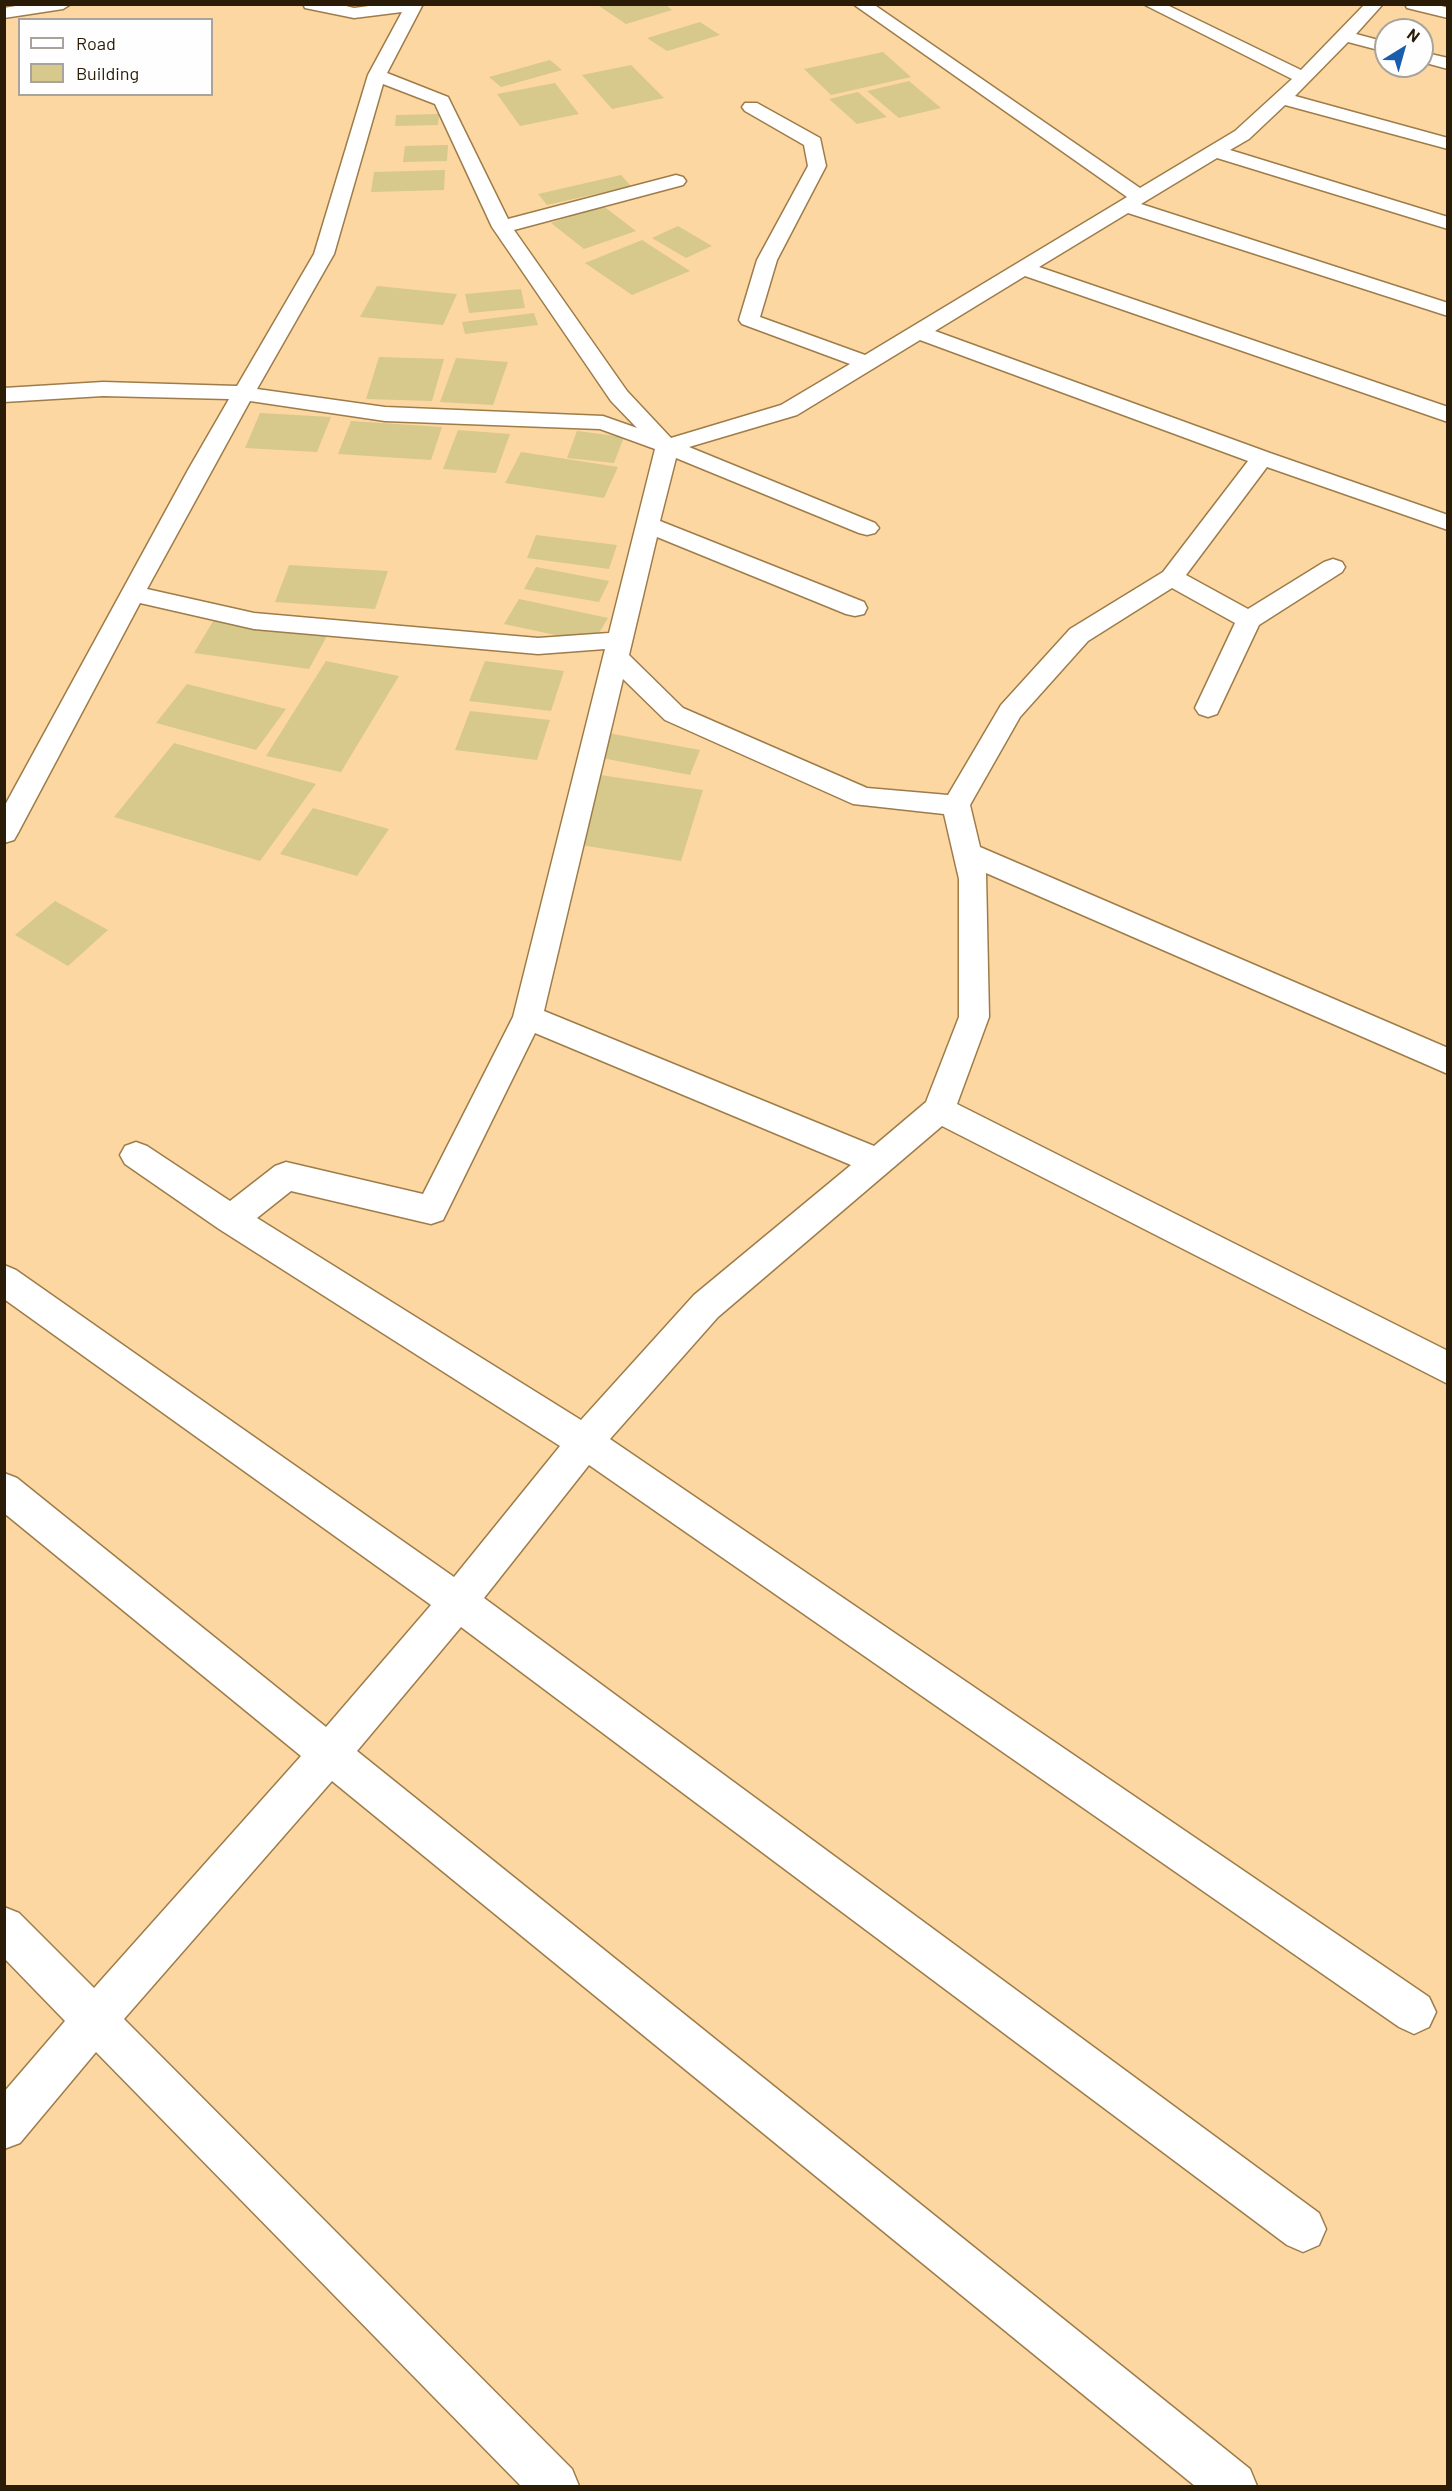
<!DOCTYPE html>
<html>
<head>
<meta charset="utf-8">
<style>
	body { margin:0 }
	#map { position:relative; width:1452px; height:2491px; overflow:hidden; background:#fdd7a1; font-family:Barlow,sans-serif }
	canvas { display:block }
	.frame { position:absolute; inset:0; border:6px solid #2a1c07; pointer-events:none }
	.legend { position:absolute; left:18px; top:18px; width:195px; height:78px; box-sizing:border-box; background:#fefefe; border:2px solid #a9a49b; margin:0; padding:8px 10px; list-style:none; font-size:18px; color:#2a1c07 }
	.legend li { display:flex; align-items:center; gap:12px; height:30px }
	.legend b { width:30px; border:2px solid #a9a49b }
	.north { position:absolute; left:1374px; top:18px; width:60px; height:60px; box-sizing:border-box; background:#fefefe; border:2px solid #a9a49b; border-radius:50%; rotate:37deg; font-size:16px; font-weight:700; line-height:24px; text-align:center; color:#2a1c07 }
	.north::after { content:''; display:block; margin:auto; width:21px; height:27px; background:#1b5dad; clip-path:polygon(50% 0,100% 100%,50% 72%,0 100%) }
</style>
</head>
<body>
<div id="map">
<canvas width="1452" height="2491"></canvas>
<div class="frame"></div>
<ul class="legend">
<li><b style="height:8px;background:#fff"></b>Road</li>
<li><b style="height:16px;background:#d7c88b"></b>Building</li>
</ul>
<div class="north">N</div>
</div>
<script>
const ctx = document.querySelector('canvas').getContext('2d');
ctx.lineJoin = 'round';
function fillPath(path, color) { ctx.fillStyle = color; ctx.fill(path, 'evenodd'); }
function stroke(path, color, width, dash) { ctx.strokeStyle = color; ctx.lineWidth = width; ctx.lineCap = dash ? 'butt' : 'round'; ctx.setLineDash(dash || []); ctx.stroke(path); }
const building = new Path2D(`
	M 604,4 L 665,4 L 672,10 L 626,24 L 599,6 Z
	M 700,22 L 720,35 L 667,51 L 647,38 Z
	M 883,52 L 911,77 L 831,95 L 804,69 Z
	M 550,60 L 562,70 L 501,87 L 489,77 Z
	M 631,65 L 664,98 L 612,109 L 582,75 Z
	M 909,81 L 941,108 L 899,118 L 867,91 Z
	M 555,83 L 579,114 L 520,126 L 497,94 Z
	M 858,92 L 887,117 L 857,124 L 829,99 Z
	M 439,114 L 438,125 L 395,126 L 396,115 Z
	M 448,145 L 447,161 L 403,162 L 405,146 Z
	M 445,170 L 444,190 L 371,192 L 374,172 Z
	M 621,175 L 631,186 L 547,205 L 538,194 Z
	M 602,205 L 636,231 L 584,249 L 551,223 Z
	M 678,226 L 712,246 L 686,258 L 652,238 Z
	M 642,240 L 690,271 L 632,295 L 585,263 Z
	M 377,286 L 457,294 L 443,325 L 360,317 Z
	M 521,289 L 525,308 L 469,313 L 465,294 Z
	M 534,313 L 538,325 L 465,334 L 462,322 Z
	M 379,357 L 444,359 L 432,401 L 366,399 Z
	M 456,358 L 508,362 L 493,405 L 440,402 Z
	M 260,413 L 331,417 L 317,452 L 245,448 Z
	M 351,421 L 442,427 L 431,460 L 338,454 Z
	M 458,430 L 510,434 L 496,473 L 443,469 Z
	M 577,431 L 624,437 L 614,463 L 567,458 Z
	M 521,452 L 618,467 L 604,498 L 505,483 Z
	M 536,535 L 617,545 L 609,569 L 527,558 Z
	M 289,565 L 388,571 L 375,609 L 275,602 Z
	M 536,567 L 609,581 L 599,602 L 524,589 Z
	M 519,599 L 608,618 L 593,643 L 504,624 Z
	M 215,618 L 328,634 L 309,669 L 194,653 Z
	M 326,661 L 399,676 L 341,772 L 266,756 Z
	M 485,661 L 564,671 L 551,711 L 469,701 Z
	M 187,684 L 286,709 L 256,750 L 156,723 Z
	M 470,711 L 550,720 L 537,760 L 455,750 Z
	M 608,733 L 700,750 L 690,775 L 597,757 Z
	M 174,743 L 316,784 L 260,861 L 114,817 Z
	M 600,775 L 703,790 L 681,861 L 574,844 Z
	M 313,808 L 389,829 L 357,876 L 280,854 Z
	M 55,901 L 108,930 L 68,966 L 15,935 Z`);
const street = new Path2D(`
	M 27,4 L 71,4 L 63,9 L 4,18 L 4,8 Z
	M 303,4 L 338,4 L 354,8 L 384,4 L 423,4 L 387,73 L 448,97 L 508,219 L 676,175 L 683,177 L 686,181 L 683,185 L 514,230 L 627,391 L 671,438 L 781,405 L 850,364 L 742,324 L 739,320 L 757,260 L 808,166 L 804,145 L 745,111 L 742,107 L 745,103 L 757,103 L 820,138 L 826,166 L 777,260 L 760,317 L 865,355 L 1127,197 L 853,4 L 873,4 L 1140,188 L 1235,131 L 1292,79 L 1143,4 L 1165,4 L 1301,70 L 1365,4 L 1383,4 L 1356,34 L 1386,42 L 1386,52 L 1348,42 L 1295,96 L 1448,138 L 1448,149 L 1285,105 L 1249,139 L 1230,150 L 1448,217 L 1448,229 L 1217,158 L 1141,204 L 1448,303 L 1448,316 L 1128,213 L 1039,267 L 1448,407 L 1448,422 L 1025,276 L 935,331 L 1270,453 L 1448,515 L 1448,530 L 1267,467 L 1186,575 L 1248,609 L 1324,562 L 1333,559 L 1342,562 L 1345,567 L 1342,572 L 1259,625 L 1217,714 L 1208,717 L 1199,714 L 1195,708 L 1235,623 L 1172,588 L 1088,641 L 1020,717 L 970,805 L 980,847 L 1448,1048 L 1448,1074 L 986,873 L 989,1017 L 957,1104 L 1448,1351 L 1448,1384 L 942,1126 L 718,1317 L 610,1439 L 1429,1997 L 1436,2012 L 1429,2027 L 1414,2034 L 1399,2027 L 589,1465 L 484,1598 L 1319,2213 L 1326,2229 L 1319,2245 L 1303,2252 L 1287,2245 L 461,1627 L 357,1751 L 1250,2469 L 1257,2486 L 1195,2486 L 332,1781 L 124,2019 L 572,2469 L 579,2486 L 521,2486 L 96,2052 L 20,2143 L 4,2149 L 4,2092 L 65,2021 L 4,1958 L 4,1907 L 19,1913 L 94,1988 L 301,1756 L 4,1513 L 4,1473 L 17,1478 L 326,1727 L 431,1605 L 4,1299 L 4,1265 L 16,1270 L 454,1577 L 560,1446 L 219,1229 L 125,1164 L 120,1155 L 125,1146 L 136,1142 L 147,1146 L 230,1201 L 275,1166 L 286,1162 L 423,1194 L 513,1017 L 605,649 L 538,654 L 254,629 L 140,603 L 18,833 L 14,840 L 4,843 L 4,807 L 188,470 L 229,399 L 103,396 L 4,402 L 4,388 L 103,382 L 237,386 L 314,254 L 368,75 L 402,12 L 354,18 L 305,8 ZM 383,84 L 435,104 L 492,227 L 611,401 L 637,428 L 603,416 L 385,407 L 257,389 L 334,254 ZM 920,340 L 1248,461 L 1163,572 L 1070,629 L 1001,705 L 948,795 L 867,788 L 683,708 L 629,655 L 657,537 L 846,614 L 855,616 L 864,614 L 867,608 L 864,602 L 660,521 L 676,458 L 859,533 L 867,535 L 875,533 L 879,528 L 875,523 L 689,447 L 797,415 ZM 250,401 L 385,421 L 600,429 L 655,449 L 609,633 L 538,638 L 254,613 L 147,589 ZM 623,679 L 665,720 L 853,804 L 944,814 L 959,879 L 959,1017 L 926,1102 L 874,1146 L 544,1011 ZM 535,1033 L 851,1165 L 694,1295 L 581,1420 L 257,1218 L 291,1191 L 431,1224 L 443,1220 Z
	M 1405,4 L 1435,4 L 1448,8 L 1448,18 L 1407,8 Z
	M 1422,52 L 1448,58 L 1448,69 L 1422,62 Z`);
fillPath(building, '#d7c88b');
stroke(street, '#9e7c49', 3);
fillPath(street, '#fff');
</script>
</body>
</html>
